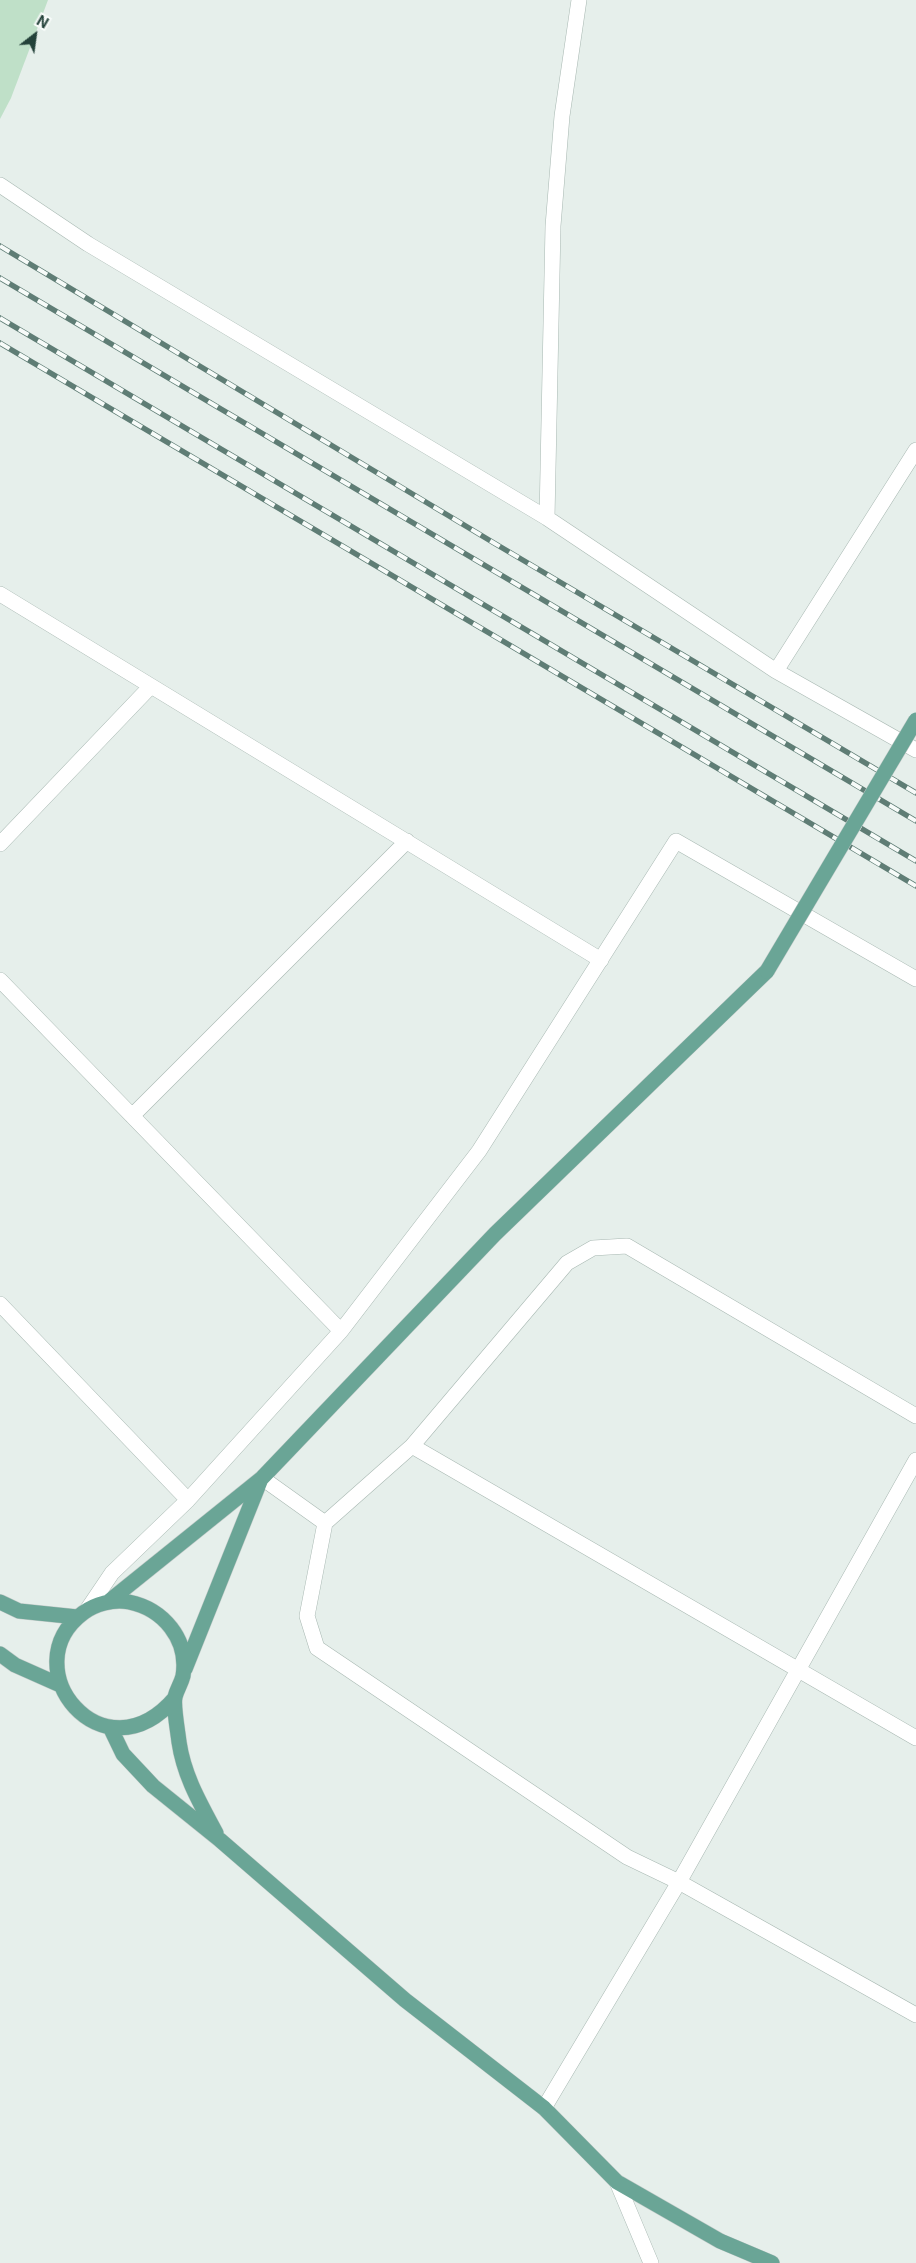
<!DOCTYPE html>
<html>
<head>
<meta charset="utf-8">
<style>
	body { margin:0 }
	#map { position:relative; width:916px; height:2263px; overflow:hidden; background:#e6efeb; font-family:Inter,sans-serif }
	canvas { display:block }
	.north { position:absolute; left:10px; top:10px; width:50px; height:50px; -webkit-text-stroke:4px #f7fbf9; paint-order:stroke; rotate:30deg; font-size:14px; font-weight:700; line-height:20px; text-align:center; color:#24423a }
	.north::after { content:''; display:block; margin:auto; width:18px; height:22px; background:#24423a; clip-path:polygon(50% 0,100% 100%,50% 72%,0 100%) }
</style>
</head>
<body>
<div id="map">
<canvas width="916" height="2263"></canvas>
<div class="north">N</div>
</div>
<script>
const ctx = document.querySelector('canvas').getContext('2d');
ctx.lineJoin = 'round';
function fillPath(path, color) { ctx.fillStyle = color; ctx.fill(path, 'evenodd'); }
function stroke(path, color, width, dash) { ctx.strokeStyle = color; ctx.lineWidth = width; ctx.lineCap = dash ? 'butt' : 'round'; ctx.setLineDash(dash || []); ctx.stroke(path); }
const green = new Path2D(`
	M 0,0 L 48,0 L 11,98 L 0,119 Z`);
const minor = new Path2D(`
	M 0,185 L 88,244 L 547,518 L 776,671 L 916,450
	M 547,518 L 553,226 L 562,116 L 579,0
	M 0,594 L 601,960
	M 776,671 L 916,750
	M 0,844 L 151,686
	M 0,980 L 341,1331
	M 132,1116 L 407,841
	M 0,1304 L 188,1500
	M 916,1416 L 627,1246 L 593,1248 L 567,1263 L 412,1446 L 325,1523 L 307,1616 L 317,1648 L 627,1857 L 679,1882 L 916,2015
	M 412,1446 L 916,1738
	M 262,1478 L 325,1523
	M 87,1610 L 112,1573 L 188,1500 L 341,1331 L 479,1151 L 676,841 L 916,979
	M 544,2108 L 679,1882 L 916,1460
	M 617,2182 L 651,2263`);
const major = new Path2D(`
	M 0,1602 L 19,1611 L 77,1617
	M 108,1602 L 262,1478 L 495,1234 L 767,971
	M 0,1654 L 15,1665 L 60,1685
	M 185,1669 L 261,1479
	M 175,1698 C 103,1782 11,1667 83,1613 C 95,1604 113,1599 129,1602 C 163,1609 189,1639 183,1676 C 181,1684 177,1689 175,1697 C 173,1706 178,1732 179,1742 C 184,1776 200,1803 216,1833
	M 110,1727 L 123,1754 L 153,1786 L 220,1840 L 405,2000 L 544,2108 L 617,2182 L 720,2241 L 772,2263`);
const rail = new Path2D(`
	M 0,246 L 494,543 L 916,793
	M 0,278 L 916,821
	M 0,318 L 916,861
	M 0,343 L 916,886`);
const majorBridge = new Path2D(`
	M 767,971 L 916,720`);
fillPath(green, '#bfe0c8');
stroke(minor, '#a8b8b2', 16);
stroke(major, '#c2cac8', 16);
stroke(minor, '#fff', 15);
stroke(major, '#6aa596', 15);
stroke(rail, '#5f7d75', 5.5);
stroke(rail, '#f7fbf9', 4, [11]);
stroke(majorBridge, '#c2cac8', 16, []);
stroke(majorBridge, '#6aa596', 15);
</script>
</body>
</html>
